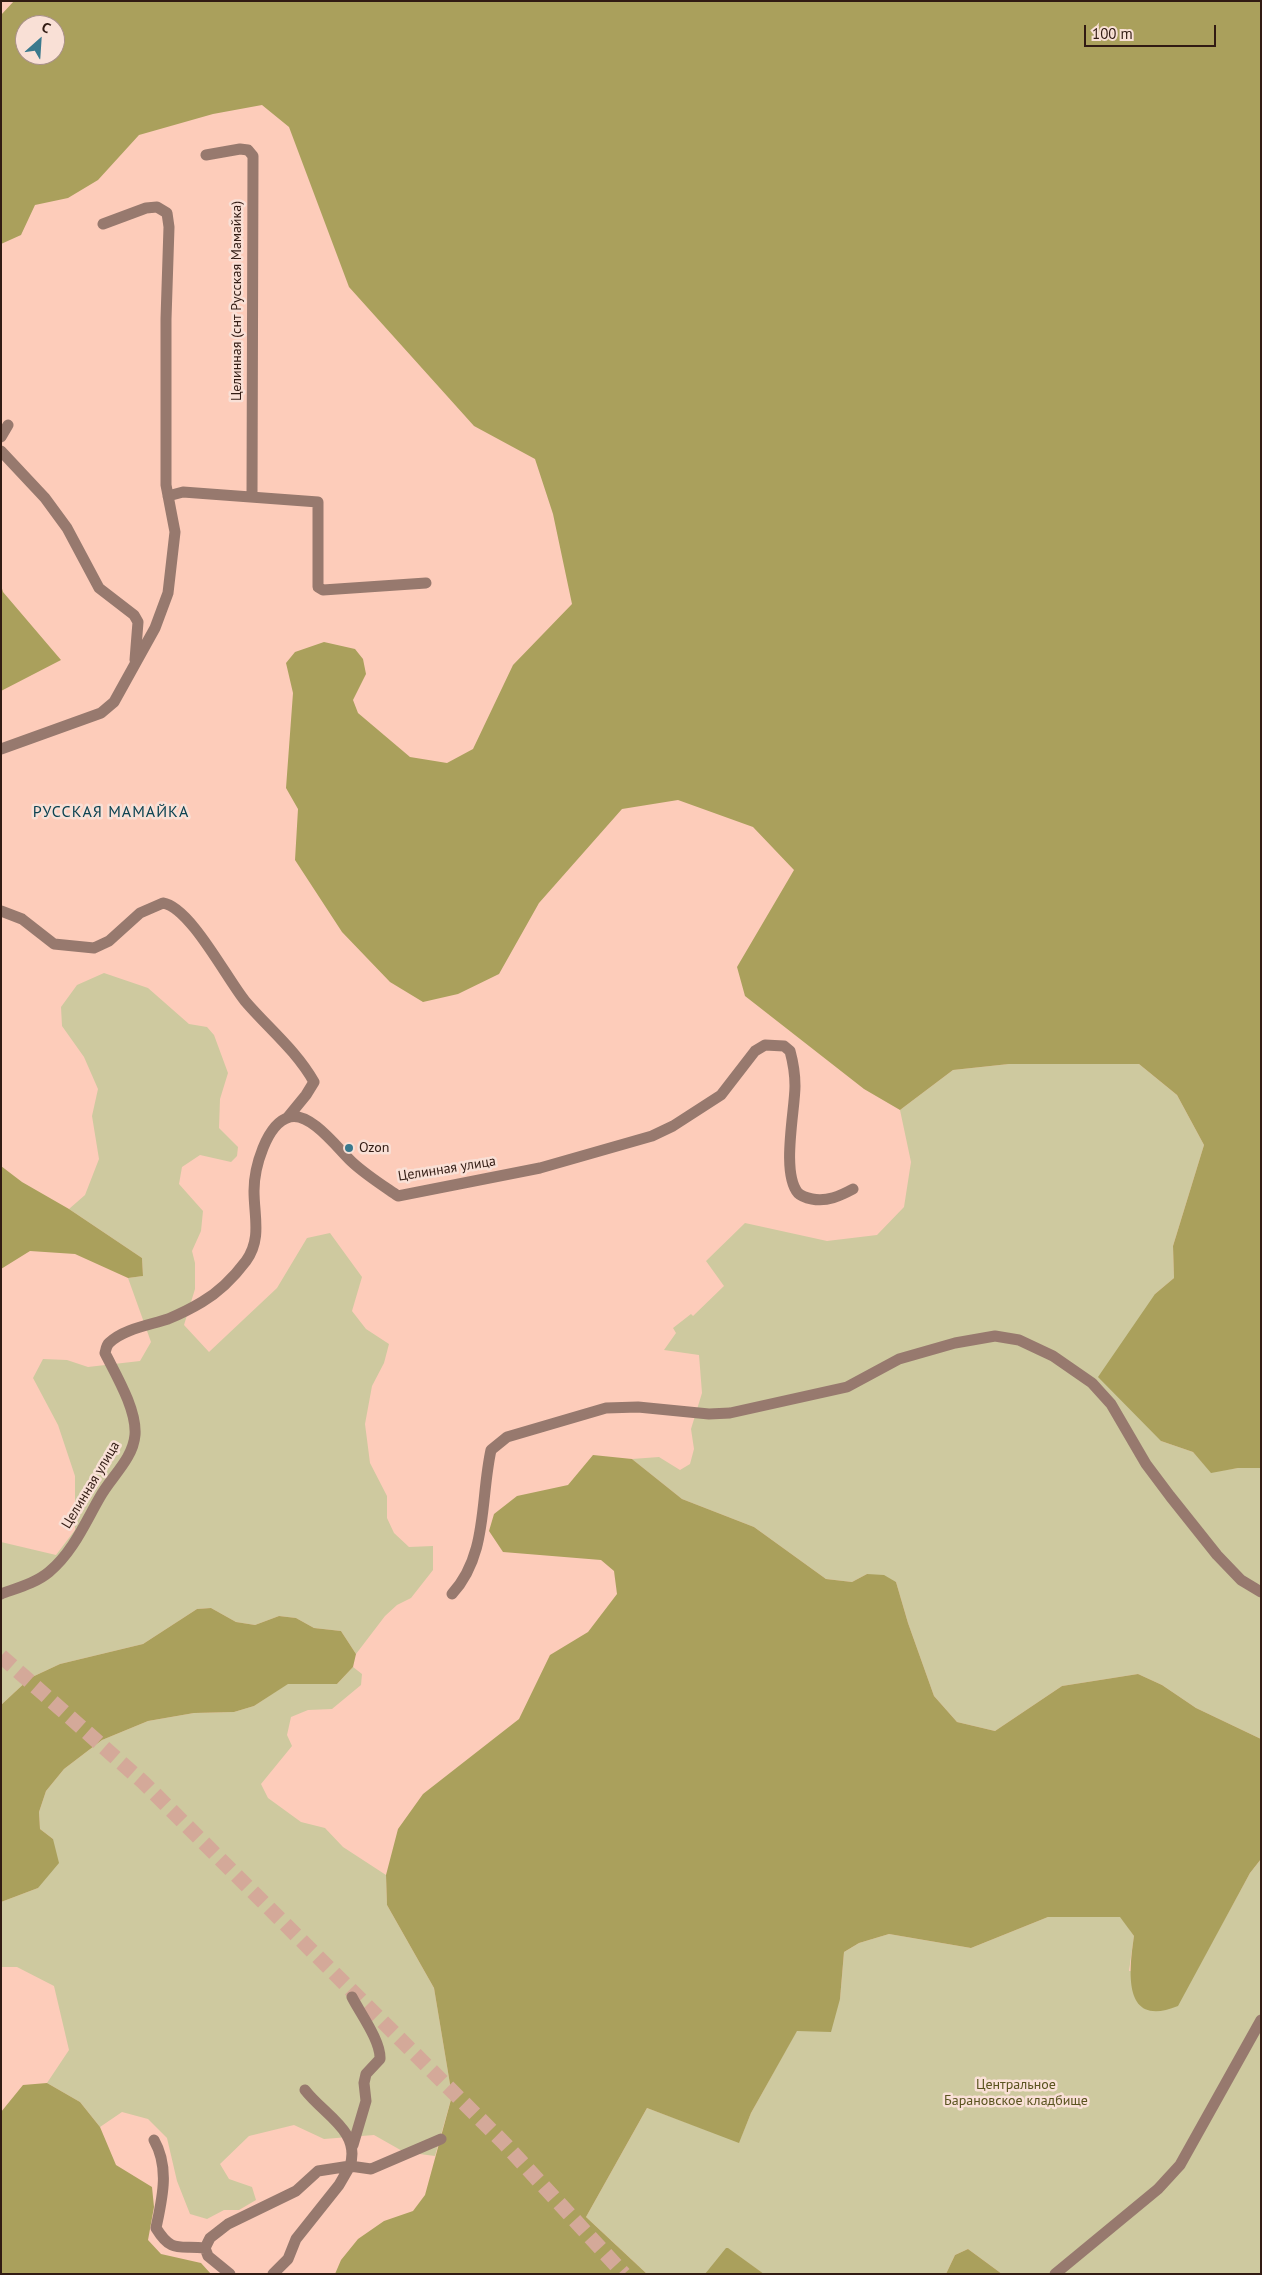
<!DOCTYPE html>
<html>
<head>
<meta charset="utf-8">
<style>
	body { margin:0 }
	#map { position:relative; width:1262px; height:2275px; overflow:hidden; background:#fdccba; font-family:"PT Sans",sans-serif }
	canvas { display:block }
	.frame { position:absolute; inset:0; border:2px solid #311b13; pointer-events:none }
	.north { position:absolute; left:15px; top:15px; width:50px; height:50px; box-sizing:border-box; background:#f9e0d6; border:1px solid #a99188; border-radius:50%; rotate:26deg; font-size:14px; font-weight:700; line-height:20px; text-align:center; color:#311b13 }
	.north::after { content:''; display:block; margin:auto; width:18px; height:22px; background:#3a798d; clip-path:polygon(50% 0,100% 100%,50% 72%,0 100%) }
	.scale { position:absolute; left:1084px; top:25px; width:132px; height:22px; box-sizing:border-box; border:2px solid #311b13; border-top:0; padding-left:6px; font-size:15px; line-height:18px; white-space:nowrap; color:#311b13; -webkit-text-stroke:4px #f9e0d6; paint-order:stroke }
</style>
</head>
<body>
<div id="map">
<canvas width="1262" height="2275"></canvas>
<div class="frame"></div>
<div class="north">С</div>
<div class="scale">100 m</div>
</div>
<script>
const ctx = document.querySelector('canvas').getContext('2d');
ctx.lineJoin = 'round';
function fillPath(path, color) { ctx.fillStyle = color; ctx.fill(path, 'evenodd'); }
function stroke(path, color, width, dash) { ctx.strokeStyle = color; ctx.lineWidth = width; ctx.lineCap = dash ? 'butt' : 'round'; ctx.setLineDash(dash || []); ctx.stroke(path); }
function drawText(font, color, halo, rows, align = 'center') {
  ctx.font = font + ' "PT Sans",sans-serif'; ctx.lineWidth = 5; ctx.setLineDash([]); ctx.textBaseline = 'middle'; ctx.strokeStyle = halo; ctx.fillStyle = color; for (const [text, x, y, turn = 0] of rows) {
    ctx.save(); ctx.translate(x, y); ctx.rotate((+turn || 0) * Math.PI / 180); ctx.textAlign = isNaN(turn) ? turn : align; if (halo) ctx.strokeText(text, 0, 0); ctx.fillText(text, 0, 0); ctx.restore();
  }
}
const green = new Path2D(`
	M 104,973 L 148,988 L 189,1024 L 207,1027 L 214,1035 L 228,1073 L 220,1099 L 219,1128 L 238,1147 L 237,1156 L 231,1162 L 200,1155 L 182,1167 L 179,1184 L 203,1211 L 201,1231 L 192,1251 L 195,1263 L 195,1289 L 184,1325 L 209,1352 L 277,1288 L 307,1238 L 330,1233 L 362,1277 L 352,1311 L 366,1329 L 389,1344 L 384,1363 L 372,1386 L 365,1424 L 370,1463 L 387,1496 L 387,1518 L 394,1533 L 409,1547 L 433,1546 L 433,1570 L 411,1598 L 397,1605 L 385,1616 L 356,1654 L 341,1631 L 314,1628 L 296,1618 L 279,1616 L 255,1625 L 236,1622 L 211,1608 L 197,1609 L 143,1644 L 60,1664 L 30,1678 L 1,1705 L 1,1542 L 56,1555 L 75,1530 L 75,1476 L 58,1425 L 33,1378 L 43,1359 L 67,1360 L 88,1367 L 140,1361 L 151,1342 L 128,1278 L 143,1276 L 142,1258 L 69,1209 L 85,1195 L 99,1159 L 92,1116 L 98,1089 L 84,1057 L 62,1026 L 61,1007 L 77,985 Z
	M 1009,1064 L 1139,1064 L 1177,1095 L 1204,1145 L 1173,1246 L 1174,1278 L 1155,1294 L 1161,1441 L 1193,1452 L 1211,1472 L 1238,1468 L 1261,1468 L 1261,1739 L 1196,1708 L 1162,1685 L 1138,1674 L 1062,1686 L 995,1731 L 957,1722 L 934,1696 L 908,1623 L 896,1582 L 867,1574 L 852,1582 L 826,1579 L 754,1527 L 682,1499 L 632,1459 L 659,1457 L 680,1470 L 690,1464 L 694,1449 L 691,1429 L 702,1393 L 699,1355 L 664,1350 L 676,1333 L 673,1328 L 691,1314 L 693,1316 L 724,1286 L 706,1261 L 745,1223 L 827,1241 L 877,1235 L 904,1207 L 911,1162 L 900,1110 L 953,1070 Z
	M 353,1667 L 362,1674 L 361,1685 L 332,1709 L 308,1710 L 291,1717 L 287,1735 L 292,1746 L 261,1784 L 268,1798 L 301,1822 L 325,1828 L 343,1847 L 386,1875 L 387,1905 L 434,1988 L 452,2096 L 435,2156 L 404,2152 L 374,2135 L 324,2139 L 294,2125 L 249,2136 L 220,2164 L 229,2179 L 252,2187 L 256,2200 L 239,2210 L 224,2210 L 207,2219 L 190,2214 L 177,2181 L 167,2138 L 148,2119 L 122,2112 L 100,2127 L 80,2102 L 47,2083 L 69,2050 L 54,1986 L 17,1967 L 1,1967 L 1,1902 L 38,1888 L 53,1839 L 40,1829 L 39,1812 L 46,1791 L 64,1769 L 102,1740 L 148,1721 L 194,1713 L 234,1712 L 254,1706 L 287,1684 L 337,1684 Z
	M 1261,1859 L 1261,2274 L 1002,2274 L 968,2249 L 955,2255 L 946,2274 L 764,2274 L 728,2249 L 707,2273 L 647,2274 L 586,2217 L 647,2108 L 739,2142 L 751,2113 L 797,2030 L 840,1999 L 844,1952 L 859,1943 L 889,1934 L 971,1948 L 1048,1917 L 1121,1917 L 1134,1936 L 1129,1971 L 1198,1968 L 1250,1873 Z`);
const forest = new Path2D(`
	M 14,1 L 1261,1 L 1261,1468 L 1238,1468 L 1211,1473 L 1193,1452 L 1161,1441 L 1098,1377 L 1155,1294 L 1174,1278 L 1173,1246 L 1204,1145 L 1177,1095 L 1139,1064 L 1009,1064 L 953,1070 L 900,1110 L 864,1089 L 745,996 L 737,967 L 794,870 L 753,827 L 678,800 L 622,809 L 539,903 L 499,974 L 458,994 L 423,1002 L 390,982 L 342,932 L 295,860 L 298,809 L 286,788 L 293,693 L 286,663 L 295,652 L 324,642 L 355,649 L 363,659 L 366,674 L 353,700 L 358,713 L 410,757 L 447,763 L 473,749 L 513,665 L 572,604 L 553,514 L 535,459 L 474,426 L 349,287 L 289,127 L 262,105 L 213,114 L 139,135 L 98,180 L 68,198 L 35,205 L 21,235 L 1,244 L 1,15 ZM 25,25 L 55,25 L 55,55 L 25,55 Z
	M 1,585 L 3,592 L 61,660 L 1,691 Z
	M 1,1166 L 22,1182 L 69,1209 L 142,1258 L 143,1276 L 128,1278 L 75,1254 L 30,1251 L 1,1269 Z
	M 593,1455 L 632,1459 L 682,1499 L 754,1527 L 826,1579 L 852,1582 L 867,1574 L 884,1575 L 896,1582 L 908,1623 L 934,1696 L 957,1722 L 995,1731 L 1062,1686 L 1138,1674 L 1162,1685 L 1196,1708 L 1261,1739 L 1261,1859 L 1250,1873 L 1178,2006 C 1122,2029 1129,1971 1134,1936 L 1120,1917 L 1048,1917 L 971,1948 L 889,1934 L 859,1943 L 844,1952 L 840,1999 L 831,2032 L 797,2031 L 751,2113 L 739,2143 L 647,2108 L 586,2217 L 647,2274 L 335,2274 L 341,2260 L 358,2239 L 384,2221 L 413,2211 L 425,2195 L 452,2096 L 434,1988 L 387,1905 L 386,1875 L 398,1829 L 423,1794 L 519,1719 L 550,1655 L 588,1632 L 617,1594 L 614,1571 L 601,1560 L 503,1552 L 489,1531 L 494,1514 L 517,1496 L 568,1485 Z
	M 211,1608 L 236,1622 L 255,1625 L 279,1616 L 296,1618 L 314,1628 L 341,1631 L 356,1654 L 353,1667 L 337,1684 L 288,1684 L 254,1706 L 234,1712 L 194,1713 L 148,1721 L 102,1740 L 64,1769 L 46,1791 L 39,1812 L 40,1829 L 53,1839 L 59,1863 L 38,1888 L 1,1902 L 1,1705 L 30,1678 L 60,1664 L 143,1644 L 197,1609 Z
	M 47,2083 L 80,2102 L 100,2127 L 116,2165 L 152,2187 L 154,2207 L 148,2240 L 161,2254 L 201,2263 L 211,2274 L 1,2274 L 1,2112 L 23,2085 Z
	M 726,2248 L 728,2248 L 764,2274 L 705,2274 Z
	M 968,2249 L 1002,2274 L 946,2274 L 955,2255 Z`);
const highwayTunnel = new Path2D(`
	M 1,1656 L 143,1782 L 504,2143 L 624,2274`);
const minor = new Path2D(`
	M 206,155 L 240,149 L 248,150 L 253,156 L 252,497
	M 1,437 L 8,425
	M 1,451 L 45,498 L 67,528 L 99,588 L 134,615 L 138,622 L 135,660
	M 168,496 L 183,492 L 318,502 L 318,587 L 323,590 L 426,583
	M 1,749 L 101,713 L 114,702 L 155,628 L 168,593 L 175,532 L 166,485 L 166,319 L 169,227 L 167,213 L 157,207 L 146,208 L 103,224
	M 1,911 L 22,919 L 54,944 L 94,948 L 109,941 L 140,913 L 163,903 C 190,907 227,979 245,1001 C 268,1028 296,1050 314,1082 L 306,1095 L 288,1117
	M 1,1594 C 17,1588 36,1583 49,1572 C 73,1552 85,1523 100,1497 C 111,1477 133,1459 135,1435 C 137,1410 116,1375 105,1353 C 106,1350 106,1346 109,1343 C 123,1329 150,1325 168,1319 C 180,1314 192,1308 202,1302 C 219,1292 234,1277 246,1261 C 262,1239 254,1216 254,1191 C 254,1169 266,1123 290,1117 C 311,1112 338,1149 352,1162 C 366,1175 382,1185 398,1196 L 540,1168 L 652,1136 L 673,1126 L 721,1095 L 755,1051 L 765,1045 L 784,1046 L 790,1051 C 793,1062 795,1075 795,1086 C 795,1110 781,1173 798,1193 C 802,1197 807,1198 812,1199 C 827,1202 840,1196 853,1189
	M 452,1594 C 488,1555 480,1500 491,1450 L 507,1437 L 606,1408 L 638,1407 L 709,1414 L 730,1413 L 847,1387 L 899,1359 L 955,1343 L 995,1336 L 1019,1340 L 1053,1356 L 1092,1383 L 1111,1404 L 1146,1464 L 1170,1496 L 1217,1555 L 1241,1580 L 1261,1592
	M 352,1997 C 360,2013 381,2041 380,2059 L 366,2074 L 364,2083 L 366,2101 L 353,2145
	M 154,2140 C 170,2168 162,2199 156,2228 C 172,2254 179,2245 205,2248
	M 205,2248 L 210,2238 L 228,2224 L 296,2191 L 318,2171 L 350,2166 C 361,2131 324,2115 305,2090
	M 205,2248 L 208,2256 L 230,2274
	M 273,2274 L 288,2259 L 296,2239 L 339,2185 L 350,2166 L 371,2169 L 441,2139
	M 1055,2274 L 1158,2189 L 1180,2165 L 1261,2020`);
const markers = [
	[349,1148,5,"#3a798d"]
];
const streetNames = [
	["Целинная (снт Русская Мамайка)",237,301,-90],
	["Целинная улица",447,1169,-9],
	["Целинная улица",91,1485,-59]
];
const poiNames = [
	["Ozon",359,1148]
];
const parkNames = [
	["Центральное",1016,2085],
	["Барановское кладбище",1016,2101]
];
const quarterNames = [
	["РУССКАЯ МАМАЙКА",111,812]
];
fillPath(green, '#cec99f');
fillPath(forest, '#aaa05c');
stroke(highwayTunnel, '#d4a999', 15, [15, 8]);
stroke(minor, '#97796e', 11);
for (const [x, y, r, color] of markers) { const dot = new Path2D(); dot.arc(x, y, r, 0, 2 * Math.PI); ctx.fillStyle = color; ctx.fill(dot); stroke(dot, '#f9e0d6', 2); }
drawText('14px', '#311b13', '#f9e0d6', streetNames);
drawText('14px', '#311b13', '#f9e0d6', poiNames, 'left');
drawText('14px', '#5a531f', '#f9e0d6', parkNames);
ctx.letterSpacing = '1px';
drawText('16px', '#0c4352', '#f9e0d6', quarterNames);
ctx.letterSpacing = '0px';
</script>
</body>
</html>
